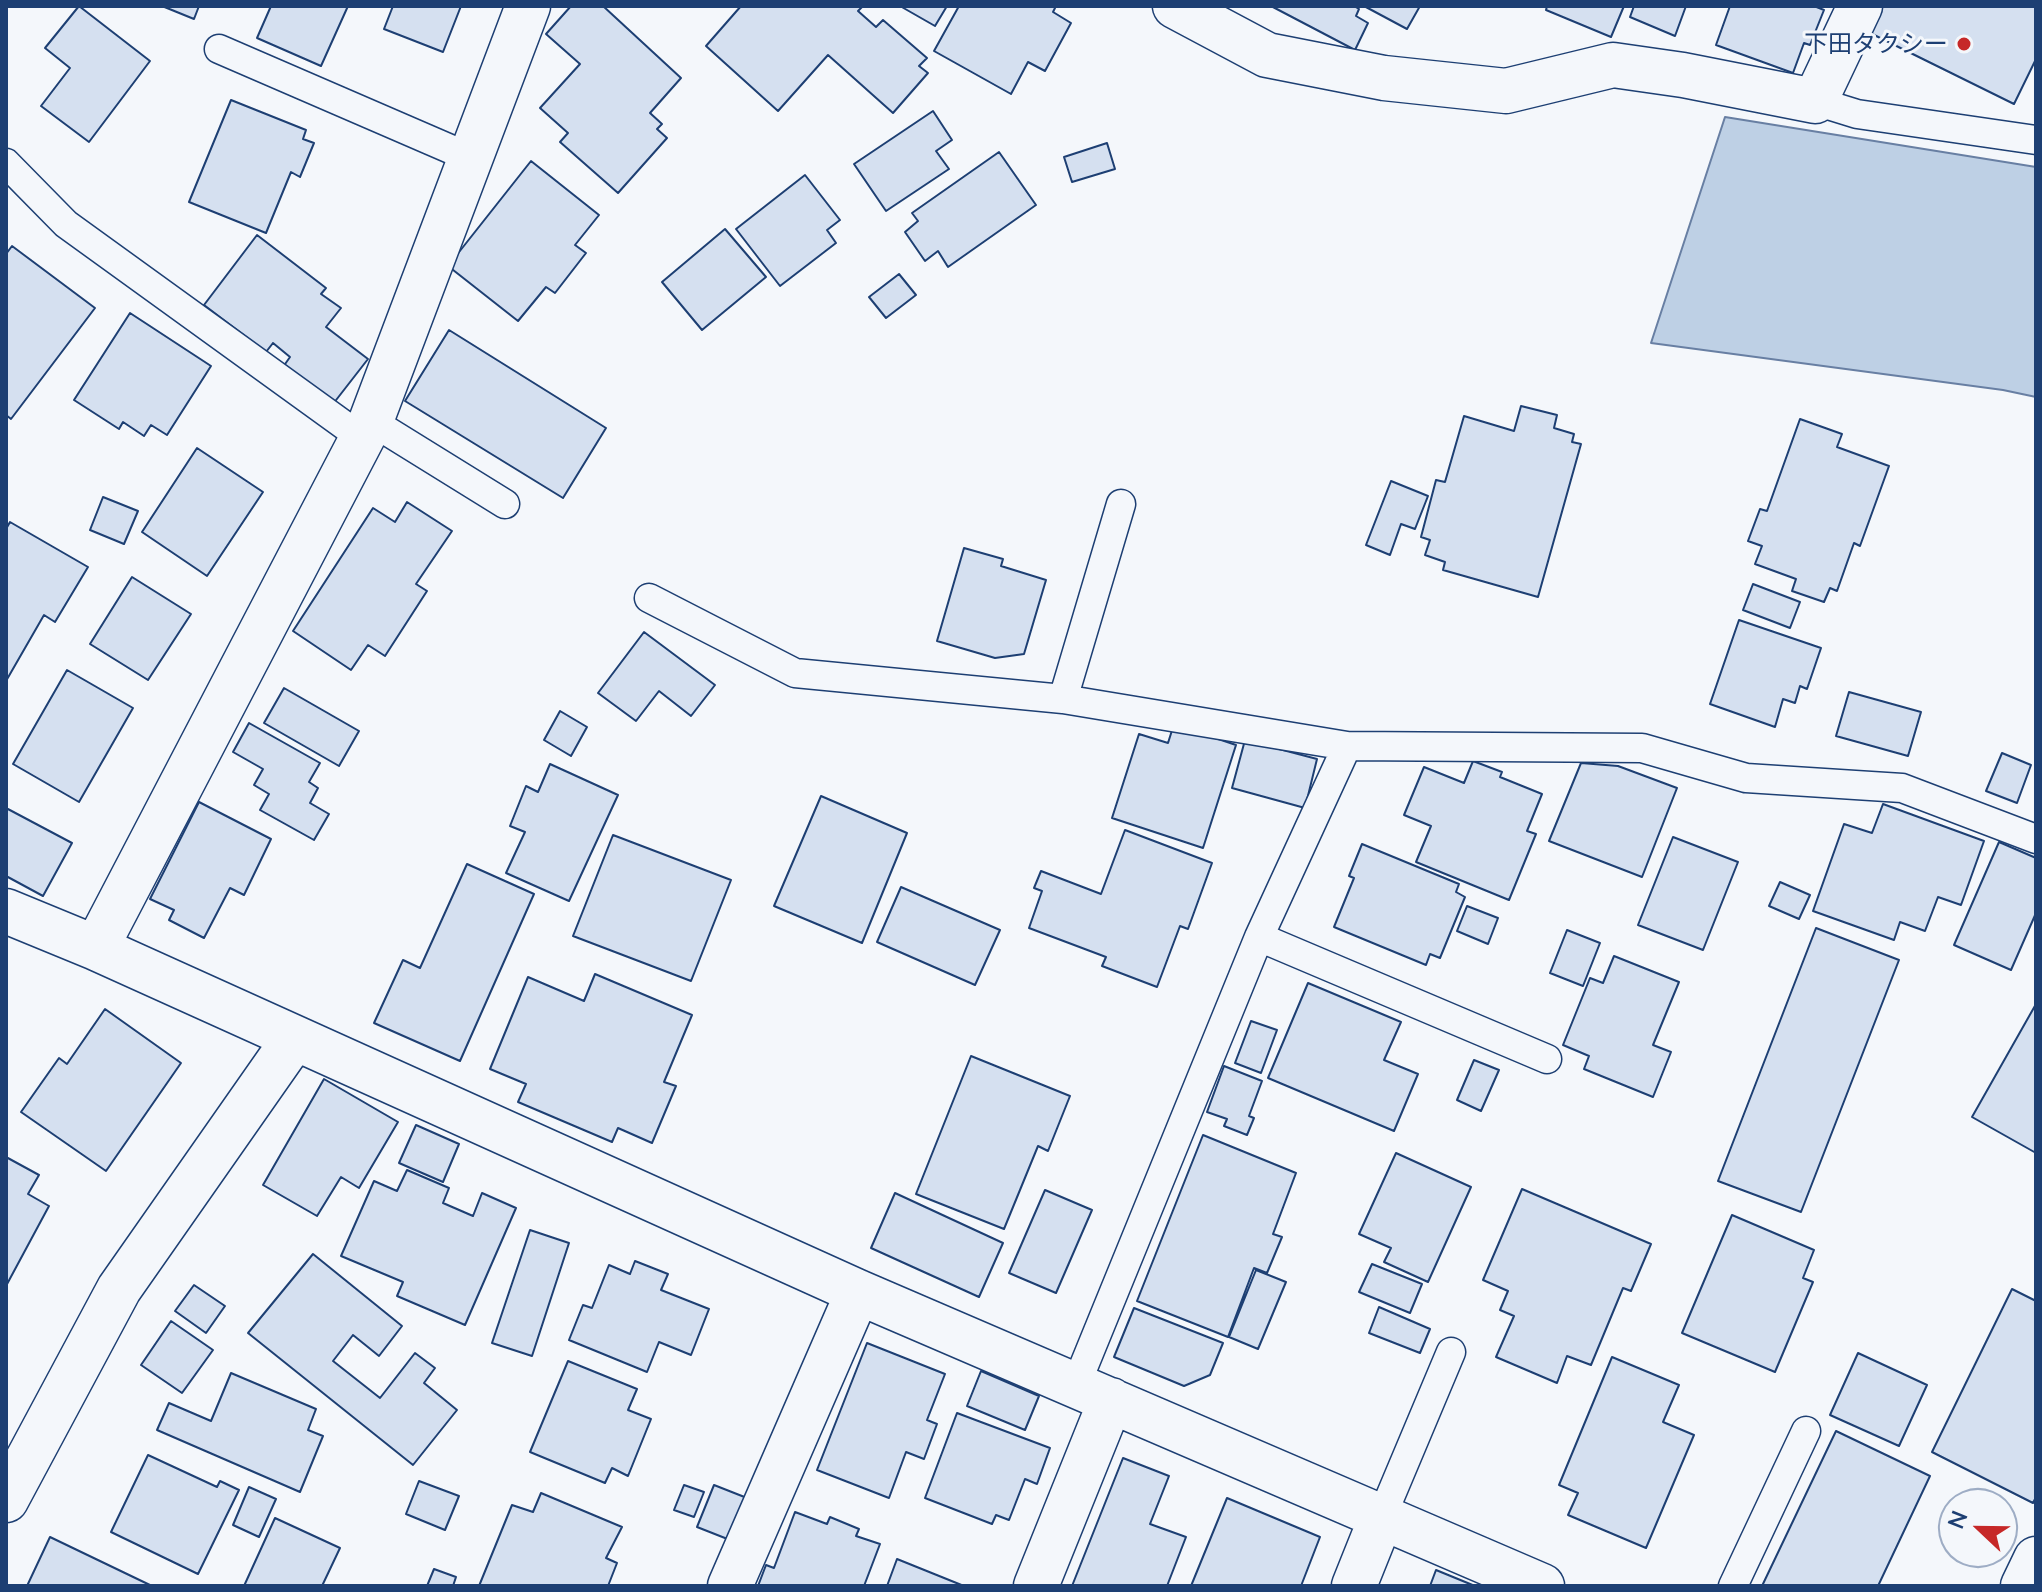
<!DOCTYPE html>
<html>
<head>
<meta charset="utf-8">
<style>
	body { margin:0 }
	#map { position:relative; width:2042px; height:1592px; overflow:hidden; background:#f4f7fb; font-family:Lato,sans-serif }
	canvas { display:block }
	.frame { position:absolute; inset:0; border:8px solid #1d3f73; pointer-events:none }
	.north { position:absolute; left:1938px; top:1488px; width:80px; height:80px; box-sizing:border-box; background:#f4f7fb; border:2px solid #9eadc5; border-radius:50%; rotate:292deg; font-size:22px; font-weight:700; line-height:32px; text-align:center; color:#1d3f73 }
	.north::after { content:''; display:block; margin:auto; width:28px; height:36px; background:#c62828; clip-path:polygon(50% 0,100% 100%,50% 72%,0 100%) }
</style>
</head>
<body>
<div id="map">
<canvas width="2042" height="1592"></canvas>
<div class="frame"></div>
<div class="north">N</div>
</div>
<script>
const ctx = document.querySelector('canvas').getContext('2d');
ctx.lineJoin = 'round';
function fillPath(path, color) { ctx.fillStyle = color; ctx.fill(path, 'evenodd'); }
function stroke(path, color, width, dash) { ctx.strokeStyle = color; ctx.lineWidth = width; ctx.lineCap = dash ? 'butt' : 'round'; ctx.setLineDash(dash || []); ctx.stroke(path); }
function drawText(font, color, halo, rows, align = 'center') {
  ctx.font = font + ' Lato,"Noto Sans JP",sans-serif'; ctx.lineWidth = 6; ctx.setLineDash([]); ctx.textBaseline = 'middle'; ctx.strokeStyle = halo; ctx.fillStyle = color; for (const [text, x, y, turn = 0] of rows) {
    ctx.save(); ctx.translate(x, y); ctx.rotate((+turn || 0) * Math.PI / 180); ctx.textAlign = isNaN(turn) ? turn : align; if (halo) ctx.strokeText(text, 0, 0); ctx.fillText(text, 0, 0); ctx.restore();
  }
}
const water = new Path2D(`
	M 1725,117 L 2036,167 L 2036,397 L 2003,390 L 1651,343 Z`);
const building = new Path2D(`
	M 79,6 L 150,61 L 89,142 L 41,106 L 70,68 L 45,48 Z
	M 162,6 L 199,6 L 194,19 Z
	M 271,6 L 348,6 L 321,66 L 257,38 Z
	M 393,6 L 461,6 L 443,52 L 384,29 Z
	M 571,6 L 603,6 L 681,78 L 650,113 L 662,124 L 657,129 L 667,138 L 618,193 L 560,142 L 568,133 L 540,108 L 580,64 L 546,34 Z
	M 741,6 L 863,6 L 858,11 L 876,27 L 883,20 L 927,58 L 919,66 L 928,73 L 893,113 L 828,55 L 778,111 L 706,46 Z
	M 900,6 L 947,6 L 935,26 Z
	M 959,6 L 1056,6 L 1053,12 L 1071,23 L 1045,71 L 1028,62 L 1011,94 L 934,51 Z
	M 1271,6 L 1354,6 L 1359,9 L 1356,16 L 1368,23 L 1355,50 Z
	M 1364,6 L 1420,6 L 1407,29 Z
	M 1547,6 L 1624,6 L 1611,37 L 1546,10 Z
	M 1634,6 L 1686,6 L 1675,36 L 1630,17 Z
	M 1730,6 L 1814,6 L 1824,10 L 1810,45 L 1804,43 L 1793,73 L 1716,45 Z
	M 1872,6 L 2036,6 L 2036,59 L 2014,104 L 1860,28 Z
	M 231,100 L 306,130 L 303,139 L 314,143 L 300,177 L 291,172 L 266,233 L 189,202 Z
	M 933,111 L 952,140 L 936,151 L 949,169 L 886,211 L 854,164 Z
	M 1107,143 L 1115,169 L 1072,182 L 1064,157 Z
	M 999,152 L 1036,205 L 948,267 L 938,251 L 925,261 L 905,232 L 918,221 L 912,213 Z
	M 531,161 L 599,215 L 575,245 L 586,253 L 555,293 L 546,287 L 518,321 L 448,266 Z
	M 805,175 L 840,220 L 827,230 L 836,243 L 780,286 L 736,229 Z
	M 725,229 L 766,277 L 702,330 L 662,282 Z
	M 257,235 L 326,288 L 321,294 L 341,308 L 326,327 L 368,359 L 333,404 L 283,367 L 290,357 L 273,343 L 266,352 L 204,305 Z
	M 12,246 L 95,308 L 11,419 L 6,415 L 6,254 Z
	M 899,274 L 916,295 L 886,318 L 869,297 Z
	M 130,313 L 211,366 L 167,435 L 151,425 L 144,436 L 123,422 L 119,429 L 74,400 Z
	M 449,330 L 606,428 L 563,498 L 405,401 Z
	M 1521,406 L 1557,415 L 1554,428 L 1574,434 L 1572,442 L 1581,444 L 1538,597 L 1443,570 L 1445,562 L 1425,555 L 1430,540 L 1421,537 L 1436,480 L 1445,482 L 1464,416 L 1514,431 Z
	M 1800,419 L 1842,434 L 1837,447 L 1889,466 L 1860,546 L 1854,543 L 1837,591 L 1830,588 L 1824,602 L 1792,591 L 1796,579 L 1755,564 L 1762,546 L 1748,541 L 1760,509 L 1767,511 Z
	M 197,448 L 263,492 L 207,576 L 142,532 Z
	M 1391,481 L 1428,496 L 1415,529 L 1401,524 L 1390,555 L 1366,545 Z
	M 103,497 L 138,511 L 124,544 L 90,530 Z
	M 407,502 L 452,531 L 416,584 L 427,591 L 385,656 L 368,645 L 351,670 L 293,631 L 373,508 L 395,522 Z
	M 10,522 L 88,567 L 55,622 L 44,615 L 6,681 L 6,529 Z
	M 964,548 L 1003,559 L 1001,566 L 1046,580 L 1024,654 L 995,658 L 937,641 Z
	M 132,577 L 191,614 L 148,680 L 90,644 Z
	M 1753,584 L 1800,602 L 1790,628 L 1743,610 Z
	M 1739,620 L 1821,648 L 1807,689 L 1800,686 L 1795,703 L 1783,699 L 1775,727 L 1710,704 Z
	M 644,632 L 715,685 L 691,716 L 659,691 L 636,721 L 598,693 Z
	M 67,670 L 133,708 L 79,802 L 13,764 Z
	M 284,688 L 359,731 L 339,766 L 264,723 Z
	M 1849,692 L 1921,712 L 1908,756 L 1836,736 Z
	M 560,711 L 587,727 L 571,756 L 544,740 Z
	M 249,723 L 320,763 L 309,782 L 318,788 L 310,803 L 329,814 L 314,840 L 260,810 L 269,794 L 254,785 L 263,769 L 233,752 Z
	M 1174,724 L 1236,745 L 1203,848 L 1112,818 L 1139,734 L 1168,743 Z
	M 1245,740 L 1317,759 L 1305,808 L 1232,788 Z
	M 2002,753 L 2031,765 L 2017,803 L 1986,791 Z
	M 1473,761 L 1502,772 L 1500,777 L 1542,794 L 1527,831 L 1536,834 L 1509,900 L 1416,862 L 1431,826 L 1404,815 L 1424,767 L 1464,783 Z
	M 1581,763 L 1618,766 L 1677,788 L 1642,877 L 1549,841 Z
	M 550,764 L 618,795 L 569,901 L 506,873 L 525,832 L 510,826 L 526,786 L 538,792 Z
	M 821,796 L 907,833 L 862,943 L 774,906 Z
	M 199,802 L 271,839 L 244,895 L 230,888 L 204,938 L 169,920 L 174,910 L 150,899 Z
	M 1883,804 L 1984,841 L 1961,905 L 1938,897 L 1925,931 L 1900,922 L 1894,940 L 1813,911 L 1844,824 L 1872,833 Z
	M 6,808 L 72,843 L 43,896 L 6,876 Z
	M 1125,830 L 1212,863 L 1188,929 L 1180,926 L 1157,987 L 1102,966 L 1106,957 L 1029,928 L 1042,891 L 1034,888 L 1041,871 L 1101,894 Z
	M 613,835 L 731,880 L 691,981 L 573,936 Z
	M 1673,837 L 1738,862 L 1703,950 L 1638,925 Z
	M 1999,842 L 2036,858 L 2036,913 L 2011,970 L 1954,945 Z
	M 1362,844 L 1459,884 L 1456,892 L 1465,897 L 1440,958 L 1430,954 L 1426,965 L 1334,927 L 1354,878 L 1349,876 Z
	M 467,864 L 534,894 L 460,1061 L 374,1023 L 403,960 L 420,968 Z
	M 1780,882 L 1810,895 L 1799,919 L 1769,906 Z
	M 901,887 L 1000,930 L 975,985 L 877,942 Z
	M 1467,906 L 1498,918 L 1488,944 L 1457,931 Z
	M 1816,928 L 1899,960 L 1801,1212 L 1718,1181 Z
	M 1567,930 L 1600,943 L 1583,986 L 1550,973 Z
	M 1614,956 L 1679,982 L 1653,1045 L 1671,1052 L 1653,1097 L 1584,1069 L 1589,1056 L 1563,1045 L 1590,978 L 1603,983 Z
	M 595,974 L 692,1015 L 664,1082 L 676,1086 L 652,1143 L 618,1128 L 612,1142 L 518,1102 L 526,1084 L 490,1069 L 528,977 L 584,1001 Z
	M 1308,983 L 1401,1022 L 1384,1060 L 1418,1074 L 1394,1131 L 1268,1078 Z
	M 2036,1004 L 2036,1153 L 1972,1117 Z
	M 105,1009 L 181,1063 L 106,1171 L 21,1112 L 59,1058 L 67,1064 Z
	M 1251,1021 L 1277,1030 L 1261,1073 L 1235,1063 Z
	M 971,1056 L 1070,1096 L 1048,1151 L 1038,1146 L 1004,1229 L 916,1194 Z
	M 1474,1060 L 1499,1070 L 1481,1111 L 1457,1100 Z
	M 1224,1066 L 1262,1081 L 1249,1116 L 1254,1118 L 1247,1135 L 1224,1126 L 1227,1119 L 1207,1112 Z
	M 324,1079 L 398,1122 L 359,1188 L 341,1177 L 317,1216 L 263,1185 Z
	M 416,1125 L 459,1144 L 443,1182 L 399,1163 Z
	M 1203,1135 L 1296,1173 L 1273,1234 L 1282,1237 L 1267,1273 L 1254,1268 L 1228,1337 L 1137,1301 Z
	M 1396,1153 L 1471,1187 L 1428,1282 L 1384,1262 L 1391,1248 L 1359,1234 Z
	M 6,1157 L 39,1175 L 28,1194 L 49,1206 L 6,1286 Z
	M 407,1170 L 449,1188 L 443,1203 L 473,1216 L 482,1193 L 516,1208 L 465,1325 L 397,1296 L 403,1282 L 341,1256 L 374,1181 L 397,1191 Z
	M 1522,1189 L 1651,1244 L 1631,1291 L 1623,1288 L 1591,1365 L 1567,1356 L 1557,1383 L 1496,1357 L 1514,1316 L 1500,1310 L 1508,1291 L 1483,1280 Z
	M 1045,1190 L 1092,1210 L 1056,1293 L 1009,1273 Z
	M 895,1193 L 1003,1243 L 979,1297 L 871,1248 Z
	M 1732,1215 L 1814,1250 L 1803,1278 L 1813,1282 L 1775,1372 L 1682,1333 Z
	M 530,1230 L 569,1243 L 532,1356 L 492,1343 Z
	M 313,1254 L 402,1326 L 379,1356 L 353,1335 L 333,1361 L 380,1398 L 415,1353 L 435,1368 L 424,1383 L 457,1410 L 413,1465 L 248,1333 Z
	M 635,1261 L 668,1274 L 661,1290 L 709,1309 L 691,1355 L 659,1342 L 647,1372 L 569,1340 L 583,1305 L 592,1308 L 609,1265 L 630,1274 Z
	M 1372,1264 L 1422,1284 L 1410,1313 L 1359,1292 Z
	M 1256,1270 L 1286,1282 L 1258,1349 L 1229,1337 Z
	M 194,1285 L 225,1306 L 206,1333 L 175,1311 Z
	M 2012,1289 L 2036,1301 L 2036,1497 L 2033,1503 L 1932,1452 Z
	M 1379,1307 L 1430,1329 L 1420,1353 L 1369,1333 Z
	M 1134,1308 L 1223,1343 L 1210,1375 L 1184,1386 L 1114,1357 Z
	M 171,1321 L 213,1350 L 182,1393 L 141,1365 Z
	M 867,1343 L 945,1374 L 927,1420 L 937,1424 L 924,1459 L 906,1452 L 889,1498 L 817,1470 Z
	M 1858,1353 L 1927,1385 L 1899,1446 L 1830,1415 Z
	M 1612,1357 L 1679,1385 L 1663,1422 L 1694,1435 L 1646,1548 L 1568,1515 L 1578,1493 L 1559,1485 Z
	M 568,1361 L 637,1389 L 628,1410 L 651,1419 L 628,1476 L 612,1468 L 605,1483 L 530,1452 Z
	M 981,1371 L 1039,1396 L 1025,1430 L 967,1406 Z
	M 231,1373 L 316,1409 L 308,1430 L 323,1436 L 300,1492 L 157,1430 L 169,1403 L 211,1421 Z
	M 957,1413 L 1050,1448 L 1037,1484 L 1025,1479 L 1009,1520 L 996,1515 L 992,1524 L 925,1498 Z
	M 1836,1431 L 1930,1476 L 1878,1586 L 1762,1586 Z
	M 148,1455 L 217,1487 L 220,1481 L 239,1490 L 198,1574 L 111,1532 Z
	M 1123,1458 L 1169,1476 L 1150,1524 L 1186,1537 L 1167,1586 L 1072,1586 Z
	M 419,1481 L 459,1496 L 445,1530 L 406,1514 Z
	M 684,1485 L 704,1492 L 694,1517 L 674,1510 Z
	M 714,1485 L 747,1498 L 730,1540 L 697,1527 Z
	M 249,1487 L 276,1499 L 259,1537 L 233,1525 Z
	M 541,1493 L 622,1527 L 606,1558 L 617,1563 L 608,1586 L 479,1586 L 512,1505 L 533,1512 Z
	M 1227,1498 L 1320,1537 L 1301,1586 L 1191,1586 Z
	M 795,1512 L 827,1524 L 830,1517 L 859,1529 L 856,1536 L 880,1544 L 864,1586 L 758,1586 L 766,1565 L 774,1568 Z
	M 275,1518 L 340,1548 L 322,1586 L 244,1586 Z
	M 50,1537 L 152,1586 L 27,1586 Z
	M 897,1559 L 964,1586 L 887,1586 Z
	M 434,1569 L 456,1577 L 453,1586 L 427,1586 Z
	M 1436,1570 L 1475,1586 L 1430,1586 Z`);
const service = new Path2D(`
	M 219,49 L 471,158
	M 1815,101 L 1857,114 L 2036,140
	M 6,163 L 66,224 L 362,438
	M 371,421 L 505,504
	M 649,598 L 795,673 L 1063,699 L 1347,746 L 1259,937 L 1076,1385
	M 1063,699 L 1121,504
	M 1347,746 L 1642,748 L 1746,778 L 1902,788 L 2036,839
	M 1259,937 L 1547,1059
	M 1382,1516 L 1451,1352
	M 1733,1586 L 1806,1431`);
const minor = new Path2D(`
	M 1175,6 L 1267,55 L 1384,78 L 1506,91 L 1613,65 L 1683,75 L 1815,101 L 1860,6
	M 6,911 L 96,948 L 858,1292 L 1542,1586
	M 96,948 L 371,421 L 528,6
	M 6,1500 L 119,1289 L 294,1039
	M 730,1586 L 858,1292
	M 1036,1586 L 1111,1400
	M 1354,1586 L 1382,1516
	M 2023,1586 L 2036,1559`);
const markers = [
	[1964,44,8,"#c62828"]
];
const poiNames = [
	["下田タクシー",1948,44]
];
fillPath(water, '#bed0e5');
stroke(water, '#687fa3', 2);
fillPath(building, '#d5e0f0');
stroke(building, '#1d3f73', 2);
stroke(service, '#1d3f73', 31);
stroke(minor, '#1d3f73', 47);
stroke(service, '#f4f7fb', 28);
stroke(minor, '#f4f7fb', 44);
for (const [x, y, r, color] of markers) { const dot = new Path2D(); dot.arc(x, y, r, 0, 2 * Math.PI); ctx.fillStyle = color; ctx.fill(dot); stroke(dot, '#f4f7fb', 3); }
drawText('24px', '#1d3f73', '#f4f7fb', poiNames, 'right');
</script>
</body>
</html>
